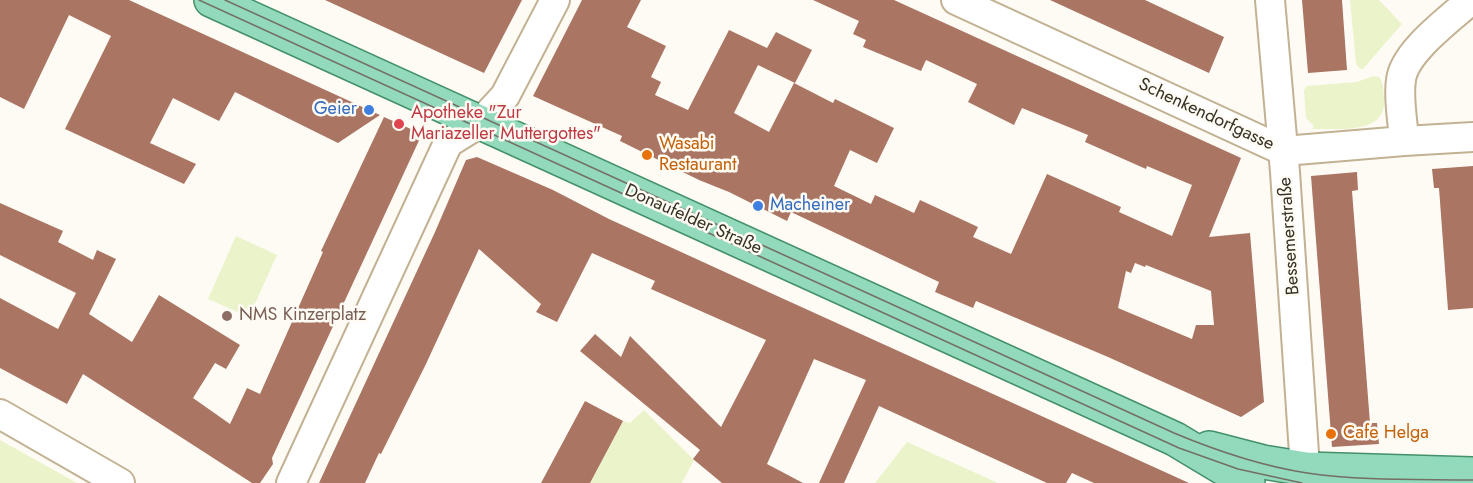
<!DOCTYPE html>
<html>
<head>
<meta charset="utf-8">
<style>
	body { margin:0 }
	canvas { display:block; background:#fefbf5 }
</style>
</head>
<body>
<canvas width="1473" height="483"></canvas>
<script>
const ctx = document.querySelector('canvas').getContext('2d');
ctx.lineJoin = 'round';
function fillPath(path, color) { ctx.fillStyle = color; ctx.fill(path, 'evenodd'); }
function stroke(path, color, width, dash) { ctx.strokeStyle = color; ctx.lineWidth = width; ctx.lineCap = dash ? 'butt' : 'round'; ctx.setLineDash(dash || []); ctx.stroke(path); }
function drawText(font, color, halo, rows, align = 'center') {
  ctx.font = font + ' Jost,sans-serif'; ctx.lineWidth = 5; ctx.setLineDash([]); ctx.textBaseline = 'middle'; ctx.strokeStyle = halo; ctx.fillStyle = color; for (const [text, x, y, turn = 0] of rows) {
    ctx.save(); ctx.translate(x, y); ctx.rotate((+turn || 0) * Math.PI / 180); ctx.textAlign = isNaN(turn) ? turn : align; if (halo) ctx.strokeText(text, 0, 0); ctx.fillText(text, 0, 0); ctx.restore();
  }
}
const green = new Path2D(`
	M 1350,0 L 1379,0 L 1402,24 L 1363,69 L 1360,69 L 1356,64 Z
	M 1373,76 L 1379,77 C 1384,83 1383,91 1384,99 C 1387,136 1337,128 1312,129 L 1314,126 L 1306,118 L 1304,91 L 1306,86 L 1357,82 Z
	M 236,236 L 277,255 L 249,317 L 208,299 Z
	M 644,410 L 694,460 L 682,483 L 590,483 L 623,421 L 630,423 Z
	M 0,440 L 77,483 L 0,483 Z
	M 907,442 L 998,483 L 875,483 Z`);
const building = new Path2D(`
	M 0,0 L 129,0 L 380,115 L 338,143 L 235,92 L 219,121 L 173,98 L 150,143 L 196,164 L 184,184 L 65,129 L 111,36 L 69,15 L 24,109 L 0,97 Z
	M 325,0 L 522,0 L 484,73 Z
	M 582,0 L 641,0 L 627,27 L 666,46 L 651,77 L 661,82 L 655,95 L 688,110 L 729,30 L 767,48 L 776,32 L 812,50 L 795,83 L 758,65 L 734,113 L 769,132 L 794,83 L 833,103 L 835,99 L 894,128 L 877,163 L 850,150 L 834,186 L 871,204 L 875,195 L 914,213 L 920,200 L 978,227 L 973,237 L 1011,254 L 1047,174 L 1121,207 L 1119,212 L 1172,236 L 1192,185 L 1147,166 L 1146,169 L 1085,142 L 1088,135 L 1022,108 L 1014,125 L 968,102 L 977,84 L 926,60 L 921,71 L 863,47 L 866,40 L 853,34 L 859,21 L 813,0 L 894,0 L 1241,158 L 1209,237 L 1250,233 L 1264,402 L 1241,417 L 1108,357 L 976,301 L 973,308 L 935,292 L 939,282 L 791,212 L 787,221 L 729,192 L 699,180 L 620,141 L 622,136 L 533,96 ZM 1135,263 L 1145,267 L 1146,265 L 1211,291 L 1214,325 L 1196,325 L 1192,339 L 1118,308 L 1126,271 L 1131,273 Z
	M 1050,0 L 1145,0 L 1224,37 L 1209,73 Z
	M 1302,0 L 1342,0 L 1347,70 L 1308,73 Z
	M 384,117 L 422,134 L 272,458 L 273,464 L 260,483 L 252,483 L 83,374 L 67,404 L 0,368 L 0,298 L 58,329 L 76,293 L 0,255 L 0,203 L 63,231 L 58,242 L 93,260 L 97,250 L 116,259 L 89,314 L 132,342 L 159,295 L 240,345 L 226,369 L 215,363 L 193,398 L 230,424 L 247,388 L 260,394 L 323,252 L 321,251 Z
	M 477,157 L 553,190 L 609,219 L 786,300 L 1189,483 L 1094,483 L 1072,473 L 1066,483 L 1047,483 L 879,406 L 844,483 L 819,483 L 866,380 L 814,359 L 767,464 L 803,483 L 722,483 L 693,459 L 700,450 L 580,351 L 595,334 L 621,357 L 630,336 L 721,427 L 766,340 L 651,289 L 655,281 L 592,253 L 557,322 L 536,312 L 541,304 L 479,249 L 426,364 L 381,454 L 379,453 L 365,483 L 319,483 L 435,232 L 466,160 Z
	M 1473,166 L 1473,308 L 1448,310 L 1439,188 L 1434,188 L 1432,169 Z
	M 1357,172 L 1358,190 L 1352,191 L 1370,423 L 1377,423 L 1379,444 L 1332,447 L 1311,176 Z
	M 585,401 L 623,421 L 590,483 L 541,483 Z`);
const minor = new Path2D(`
	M 956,0 L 1284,151 L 1404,141 L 1473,137
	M 1270,0 L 1285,172 L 1306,483
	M 1404,141 C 1403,121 1398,99 1401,80 C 1404,52 1450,19 1471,0
	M 0,414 L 120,483
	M 291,483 L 448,143 L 480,123 L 505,96 L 555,0`);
const major = new Path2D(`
	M 211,0 L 1175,439 L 1248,483
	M 1209,448 L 1263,462 L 1306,469 L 1473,474`);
const tram = new Path2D(`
	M 199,0 L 1179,448 L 1238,469 L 1302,483
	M 225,0 L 1174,433 C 1217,451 1261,466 1307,473 C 1362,481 1418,479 1473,480`);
const markers = [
	[369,110,6,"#3f7fe0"],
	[399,124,6,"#e0444e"],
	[647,155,6,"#e8710a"],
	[758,206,6,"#3f7fe0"],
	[227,316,6,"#8d6e63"],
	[1331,434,6,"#e8710a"]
];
const shopNames = [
	["Geier",357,110],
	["Macheiner",770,206,"left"]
];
const healthNames = [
	["Apotheke \"Zur",411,114],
	["Mariazeller Muttergottes\"",411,135]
];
const streetNames = [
	["Schenkendorfgasse",1206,115,25],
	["Donaufelder Straße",693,220,24],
	["Bessemerstraße",1290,236,-94]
];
const foodNames = [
	["Wasabi",659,145],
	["Restaurant",659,166],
	["Cafe Helga",1343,434]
];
const educationNames = [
	["NMS Kinzerplatz",239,316]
];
fillPath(green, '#ebf3ca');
fillPath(building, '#aa7563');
stroke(minor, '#c2b293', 32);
stroke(major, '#439069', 36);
stroke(minor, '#fff', 28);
stroke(major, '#92dabb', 33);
stroke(tram, '#746f64', 1.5);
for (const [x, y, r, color] of markers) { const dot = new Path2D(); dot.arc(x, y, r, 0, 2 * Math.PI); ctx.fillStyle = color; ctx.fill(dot); stroke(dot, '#fefbf5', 2); }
drawText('18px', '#366cbe', '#fefbf5', shopNames, 'right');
drawText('18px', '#be3a42', '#fefbf5', healthNames, 'left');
drawText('18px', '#383225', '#fefbf5', streetNames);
drawText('18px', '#c56008', '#fefbf5', foodNames, 'left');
drawText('18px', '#785e54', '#fefbf5', educationNames, 'left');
</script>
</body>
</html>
